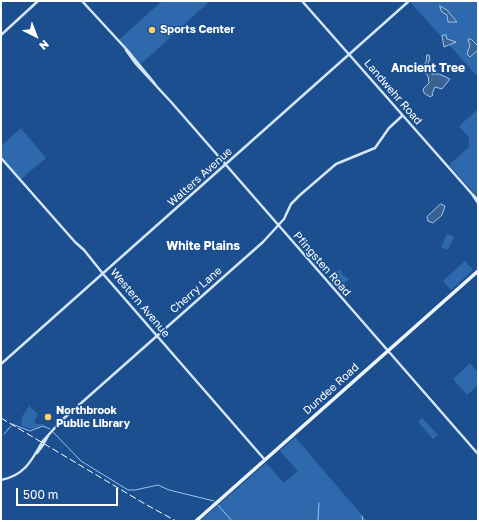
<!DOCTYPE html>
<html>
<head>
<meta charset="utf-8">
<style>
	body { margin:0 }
	#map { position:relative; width:479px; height:522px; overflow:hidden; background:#1b4f8f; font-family:"Golos Text",sans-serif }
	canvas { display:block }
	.frame { position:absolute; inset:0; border:2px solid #fff; pointer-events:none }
	.north { position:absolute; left:16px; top:16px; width:40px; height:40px; -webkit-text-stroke:3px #1b4f8f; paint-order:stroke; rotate:138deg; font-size:11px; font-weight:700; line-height:16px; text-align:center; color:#fff }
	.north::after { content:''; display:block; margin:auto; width:14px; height:18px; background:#fff; clip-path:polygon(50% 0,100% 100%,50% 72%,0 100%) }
	.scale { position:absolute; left:16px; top:488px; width:102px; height:18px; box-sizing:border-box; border:2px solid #fff; border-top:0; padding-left:5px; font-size:12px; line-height:14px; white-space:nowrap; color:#fff; -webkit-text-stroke:3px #1b4f8f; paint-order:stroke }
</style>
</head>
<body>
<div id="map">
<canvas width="479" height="522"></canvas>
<div class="frame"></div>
<div class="north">N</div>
<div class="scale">500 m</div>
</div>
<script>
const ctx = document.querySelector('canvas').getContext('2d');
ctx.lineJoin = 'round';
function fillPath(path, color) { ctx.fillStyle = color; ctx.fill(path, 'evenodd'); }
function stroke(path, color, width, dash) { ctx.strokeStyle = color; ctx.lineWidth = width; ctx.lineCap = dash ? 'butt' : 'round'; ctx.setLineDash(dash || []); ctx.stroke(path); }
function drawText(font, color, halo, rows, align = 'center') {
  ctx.font = font + ' "Golos Text",sans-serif'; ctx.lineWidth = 3; ctx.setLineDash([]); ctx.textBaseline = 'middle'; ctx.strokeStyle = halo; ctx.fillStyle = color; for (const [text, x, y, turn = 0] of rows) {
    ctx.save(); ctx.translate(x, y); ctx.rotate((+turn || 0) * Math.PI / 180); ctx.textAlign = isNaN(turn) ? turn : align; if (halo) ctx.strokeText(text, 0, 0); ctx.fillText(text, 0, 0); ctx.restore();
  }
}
const green = new Path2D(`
	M 162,1 L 210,1 L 141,64 L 119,40 Z
	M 413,1 L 478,1 L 478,77 L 411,3 Z
	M 478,109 L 478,197 L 449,165 L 469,147 L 469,137 L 459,126 Z
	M 21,128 L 46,158 L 21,179 L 1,157 L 1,146 Z
	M 447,234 L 454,237 L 448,250 L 441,247 Z
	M 465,261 L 473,270 L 451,290 L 443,281 Z
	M 340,269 L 343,275 L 349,279 L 345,283 L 337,282 L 333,284 L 328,278 Z
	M 470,363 L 478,373 L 478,385 L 467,395 L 453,379 Z
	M 29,406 L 38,414 L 34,422 L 36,424 L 45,424 C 35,429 31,431 21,425 L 22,417 Z
	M 422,418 L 438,435 L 433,439 L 418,422 Z
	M 295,437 L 367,521 L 200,521 L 266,463 L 284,483 L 298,471 L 305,479 L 280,451 Z`);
const water = new Path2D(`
	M 440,6 L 447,10 L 457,22 L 448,22 L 447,15 L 442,12 Z
	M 446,35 L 447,39 L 456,42 L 444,47 L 442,36 Z
	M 471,39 L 478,46 L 478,50 L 470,57 L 467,54 L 470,45 L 468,40 Z
	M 427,55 L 429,55 L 430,59 L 428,63 L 432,74 L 439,74 L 450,79 L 442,89 L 435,87 L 432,94 L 433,95 L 430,97 L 424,93 L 423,89 L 429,83 L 428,76 L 424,72 L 414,72 L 413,66 L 422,66 L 426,62 Z
	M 441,204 L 445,206 L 442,215 L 433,223 L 428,221 L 427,217 Z`);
const stream = new Path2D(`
	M 12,424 L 30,431 L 43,426 L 50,429
	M 53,432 L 81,461 L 128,490 L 135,490 L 158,485 L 169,490 L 214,501
	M 4,434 L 11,426
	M 1,438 L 1,437
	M 218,505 L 232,521
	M 362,516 L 363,521
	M 318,521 L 319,503`);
const secondary = new Path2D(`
	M 82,1 L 128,51 L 155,84
	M 302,1 L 472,194
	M 1,35 L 38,1
	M 126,50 L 136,64 L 172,103 L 478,454
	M 1,158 L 75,242 L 84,250 L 104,275 L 265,460
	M 478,200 L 472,194 L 478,203
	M 1,364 L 409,1
	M 42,442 L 62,420 L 263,242 L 284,219 L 291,204 L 300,195 L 336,164 L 375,148 L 389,128 L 402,116
	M 44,443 L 48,436
	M 37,453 L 43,445
	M 1,480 C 23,476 31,462 41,444`);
const primary = new Path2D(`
	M 196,521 L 478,271`);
const rail = new Path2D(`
	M 1,418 L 145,504 L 176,521`);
const markers = [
	[152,30,4,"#ffd166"],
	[48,417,4,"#ffd166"]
];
const poiNames = [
	["Sports Center",160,30],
	["Northbrook",56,411],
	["Public Library",56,424]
];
const streetNames = [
	["Landwehr Road",393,92,49],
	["Walters Avenue",200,177,-42],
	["Pfingsten Road",322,264,49],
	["Cherry Lane",196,290,-41],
	["Western Avenue",140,303,50],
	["Dundee Road",331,389,-42]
];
const neighbourhoodNames = [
	["Ancient Tree",428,68],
	["White Plains",203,246]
];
fillPath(green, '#2e69ad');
fillPath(water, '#3c6290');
stroke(water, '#9cc4f0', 1);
stroke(stream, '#9cc4f0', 1);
stroke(secondary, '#d6e6fa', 2.5);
stroke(primary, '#f0f6ff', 3.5);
stroke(rail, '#fff', 1, [7, 3]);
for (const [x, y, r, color] of markers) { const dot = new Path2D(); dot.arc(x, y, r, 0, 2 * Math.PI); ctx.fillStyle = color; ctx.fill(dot); stroke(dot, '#1b4f8f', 1.5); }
drawText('bold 11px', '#fff', '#1b4f8f', poiNames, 'left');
drawText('11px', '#fff', '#1b4f8f', streetNames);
drawText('bold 12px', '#fff', '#1b4f8f', neighbourhoodNames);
</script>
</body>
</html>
